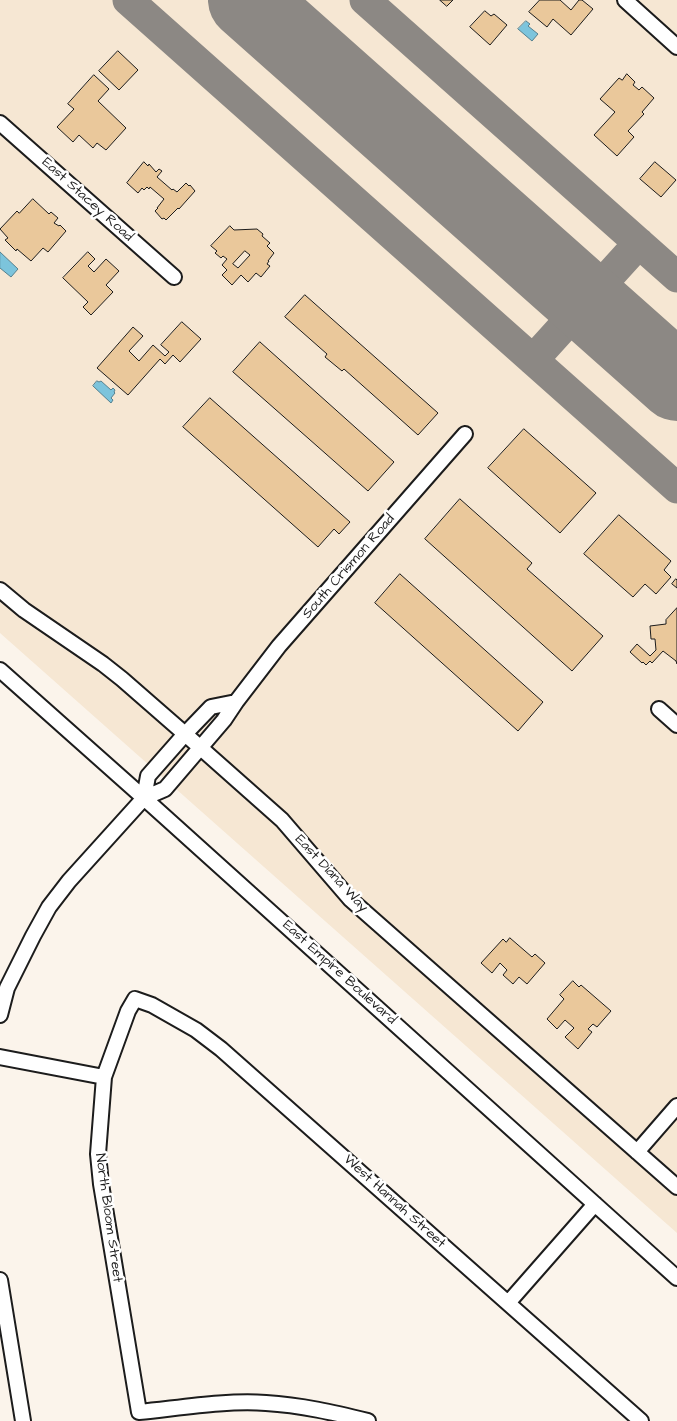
<!DOCTYPE html>
<html>
<head>
<meta charset="utf-8">
<style>
	body { margin:0 }
	canvas { display:block; background:#fbf4eb }
</style>
</head>
<body>
<canvas width="677" height="1421"></canvas>
<script>
const ctx = document.querySelector('canvas').getContext('2d');
ctx.lineJoin = 'round';
function fillPath(path, color) { ctx.fillStyle = color; ctx.fill(path, 'evenodd'); }
function stroke(path, color, width, dash) { ctx.strokeStyle = color; ctx.lineWidth = width; ctx.lineCap = dash ? 'butt' : 'round'; ctx.setLineDash(dash || []); ctx.stroke(path); }
function drawText(font, color, halo, rows, align = 'center') {
  ctx.font = font + ' "Architects Daughter",sans-serif'; ctx.lineWidth = 5; ctx.setLineDash([]); ctx.textBaseline = 'middle'; ctx.strokeStyle = halo; ctx.fillStyle = color; for (const [text, x, y, turn = 0] of rows) {
    ctx.save(); ctx.translate(x, y); ctx.rotate((+turn || 0) * Math.PI / 180); ctx.textAlign = isNaN(turn) ? turn : align; if (halo) ctx.strokeText(text, 0, 0); ctx.fillText(text, 0, 0); ctx.restore();
  }
}
const built = new Path2D(`
	M 0,0 L 677,0 L 677,1233 L 0,633 Z`);
const water = new Path2D(`
	M 526,21 L 530,24 L 528,26 L 538,34 L 532,41 L 518,29 Z
	M 0,252 L 18,269 L 11,277 L 0,268 Z
	M 97,381 L 99,382 L 101,381 L 111,390 L 113,388 L 115,390 L 114,392 L 115,393 L 111,398 L 113,400 L 111,403 L 93,386 Z`);
const taxiway = new Path2D(`
	M 128,0 L 677,488
	M 365,0 L 677,277
	M 533,360 L 639,243`);
const runway = new Path2D(`
	M 247,0 L 677,382`);
const building = new Path2D(`
	M 440,0 L 453,0 L 447,6 Z
	M 540,0 L 560,0 L 571,10 L 579,0 L 582,0 L 593,9 L 571,35 L 553,19 L 547,27 L 529,12 Z
	M 485,11 L 491,16 L 494,14 L 507,25 L 490,45 L 470,27 Z
	M 118,51 L 138,70 L 119,90 L 99,71 Z
	M 627,74 L 635,82 L 633,85 L 639,90 L 642,87 L 654,98 L 642,112 L 644,114 L 628,131 L 634,137 L 617,156 L 594,135 L 615,112 L 600,99 L 619,78 L 622,80 Z
	M 94,75 L 109,89 L 98,101 L 126,128 L 106,150 L 97,143 L 93,148 L 79,135 L 73,142 L 57,127 L 74,109 L 68,104 Z
	M 144,162 L 148,166 L 149,164 L 156,172 L 159,169 L 162,171 L 157,177 L 172,190 L 173,189 L 177,192 L 186,183 L 189,186 L 190,185 L 195,191 L 179,209 L 178,208 L 166,220 L 164,218 L 162,219 L 155,211 L 158,208 L 157,208 L 164,199 L 150,187 L 149,189 L 147,187 L 144,190 L 142,188 L 138,193 L 127,183 Z
	M 655,162 L 676,180 L 661,197 L 640,179 Z
	M 33,199 L 49,214 L 51,212 L 58,218 L 54,223 L 59,226 L 60,225 L 66,231 L 48,252 L 43,248 L 31,261 L 17,249 L 16,251 L 5,240 L 8,238 L 0,229 L 17,211 L 19,213 Z
	M 230,226 L 234,230 L 257,229 L 263,234 L 262,236 L 270,243 L 267,246 L 274,253 L 268,261 L 269,261 L 267,264 L 270,266 L 261,277 L 256,273 L 248,282 L 241,275 L 232,285 L 222,275 L 227,270 L 222,265 L 227,259 L 223,256 L 221,258 L 215,253 L 217,251 L 211,246 ZM 245,251 L 250,255 L 238,268 L 233,264 Z
	M 88,252 L 95,259 L 88,266 L 94,272 L 106,259 L 119,271 L 106,285 L 113,292 L 91,315 L 83,307 L 88,302 L 63,278 Z
	M 305,295 L 438,413 L 418,435 L 344,369 L 342,371 L 325,357 L 327,354 L 285,317 Z
	M 182,322 L 201,339 L 180,362 L 173,355 L 165,364 L 160,359 L 128,395 L 97,368 L 133,327 L 143,336 L 129,351 L 139,361 L 153,345 L 165,356 L 169,352 L 161,345 Z
	M 260,342 L 394,462 L 368,491 L 233,372 Z
	M 210,398 L 350,522 L 339,534 L 334,529 L 318,547 L 183,427 Z
	M 524,429 L 596,493 L 560,533 L 488,468 Z
	M 460,499 L 532,563 L 527,569 L 603,636 L 572,671 L 425,539 Z
	M 619,515 L 671,561 L 664,570 L 671,577 L 656,594 L 645,584 L 633,597 L 584,554 Z
	M 400,574 L 543,702 L 518,731 L 375,603 Z
	M 676,579 L 677,580 L 677,588 L 672,584 Z
	M 677,608 L 677,664 L 676,661 L 663,651 L 652,663 L 650,661 L 646,665 L 643,662 L 642,663 L 630,652 L 637,644 L 650,656 L 656,650 L 655,639 L 651,639 L 650,626 L 666,624 L 666,620 Z
	M 510,938 L 532,957 L 535,954 L 545,963 L 527,984 L 519,977 L 513,984 L 503,975 L 507,970 L 500,963 L 492,973 L 481,963 L 503,939 L 506,942 Z
	M 573,981 L 579,987 L 581,985 L 611,1011 L 597,1027 L 593,1024 L 588,1029 L 592,1032 L 578,1049 L 565,1037 L 574,1028 L 565,1020 L 557,1029 L 547,1019 L 564,999 L 560,995 Z`);
const minor = new Path2D(`
	M 625,0 L 677,47
	M 0,123 L 174,277
	M 0,590 L 24,610 L 103,664 L 122,679 L 185,734 L 282,820 L 350,899 L 677,1187
	M 0,670 L 144,798 L 677,1278
	M 659,709 L 677,725
	M 144,798 L 148,776 L 185,734 L 211,707 L 236,702
	M 0,1015 L 7,988 L 33,936 L 49,907 L 69,881 L 144,798 L 165,789 L 224,720 L 236,702 L 279,646 L 465,434
	M 0,1057 L 104,1077
	M 637,1152 L 677,1106
	M 0,1280 L 23,1421
	M 508,1303 L 595,1204
	M 368,1421 C 335,1413 301,1405 266,1403 C 226,1400 180,1408 139,1412 L 101,1184 L 98,1154 L 104,1077 L 128,1011 L 135,999 L 152,1005 L 196,1030 L 221,1049 L 641,1421`);
const streetNames = [
	["East Stacey Road",87,200,42],
	["South Crismon Road",349,567,-49],
	["East Diana Way",331,874,47],
	["East Empire Boulevard",339,973,42],
	["West Hannah Street",394,1202,42],
	["North Bloom Street",108,1218,82]
];
fillPath(built, '#f6e7d3');
fillPath(water, '#7cc4dc');
stroke(water, '#56818f', 1);
stroke(taxiway, '#8c8884', 31);
stroke(runway, '#8c8884', 78);
fillPath(building, '#eac89b');
stroke(building, '#1c1c1c', 1);
stroke(minor, '#1c1c1c', 18);
stroke(minor, '#fff', 14);
drawText('14px', '#1c1c1c', '#fff', streetNames);
</script>
</body>
</html>
